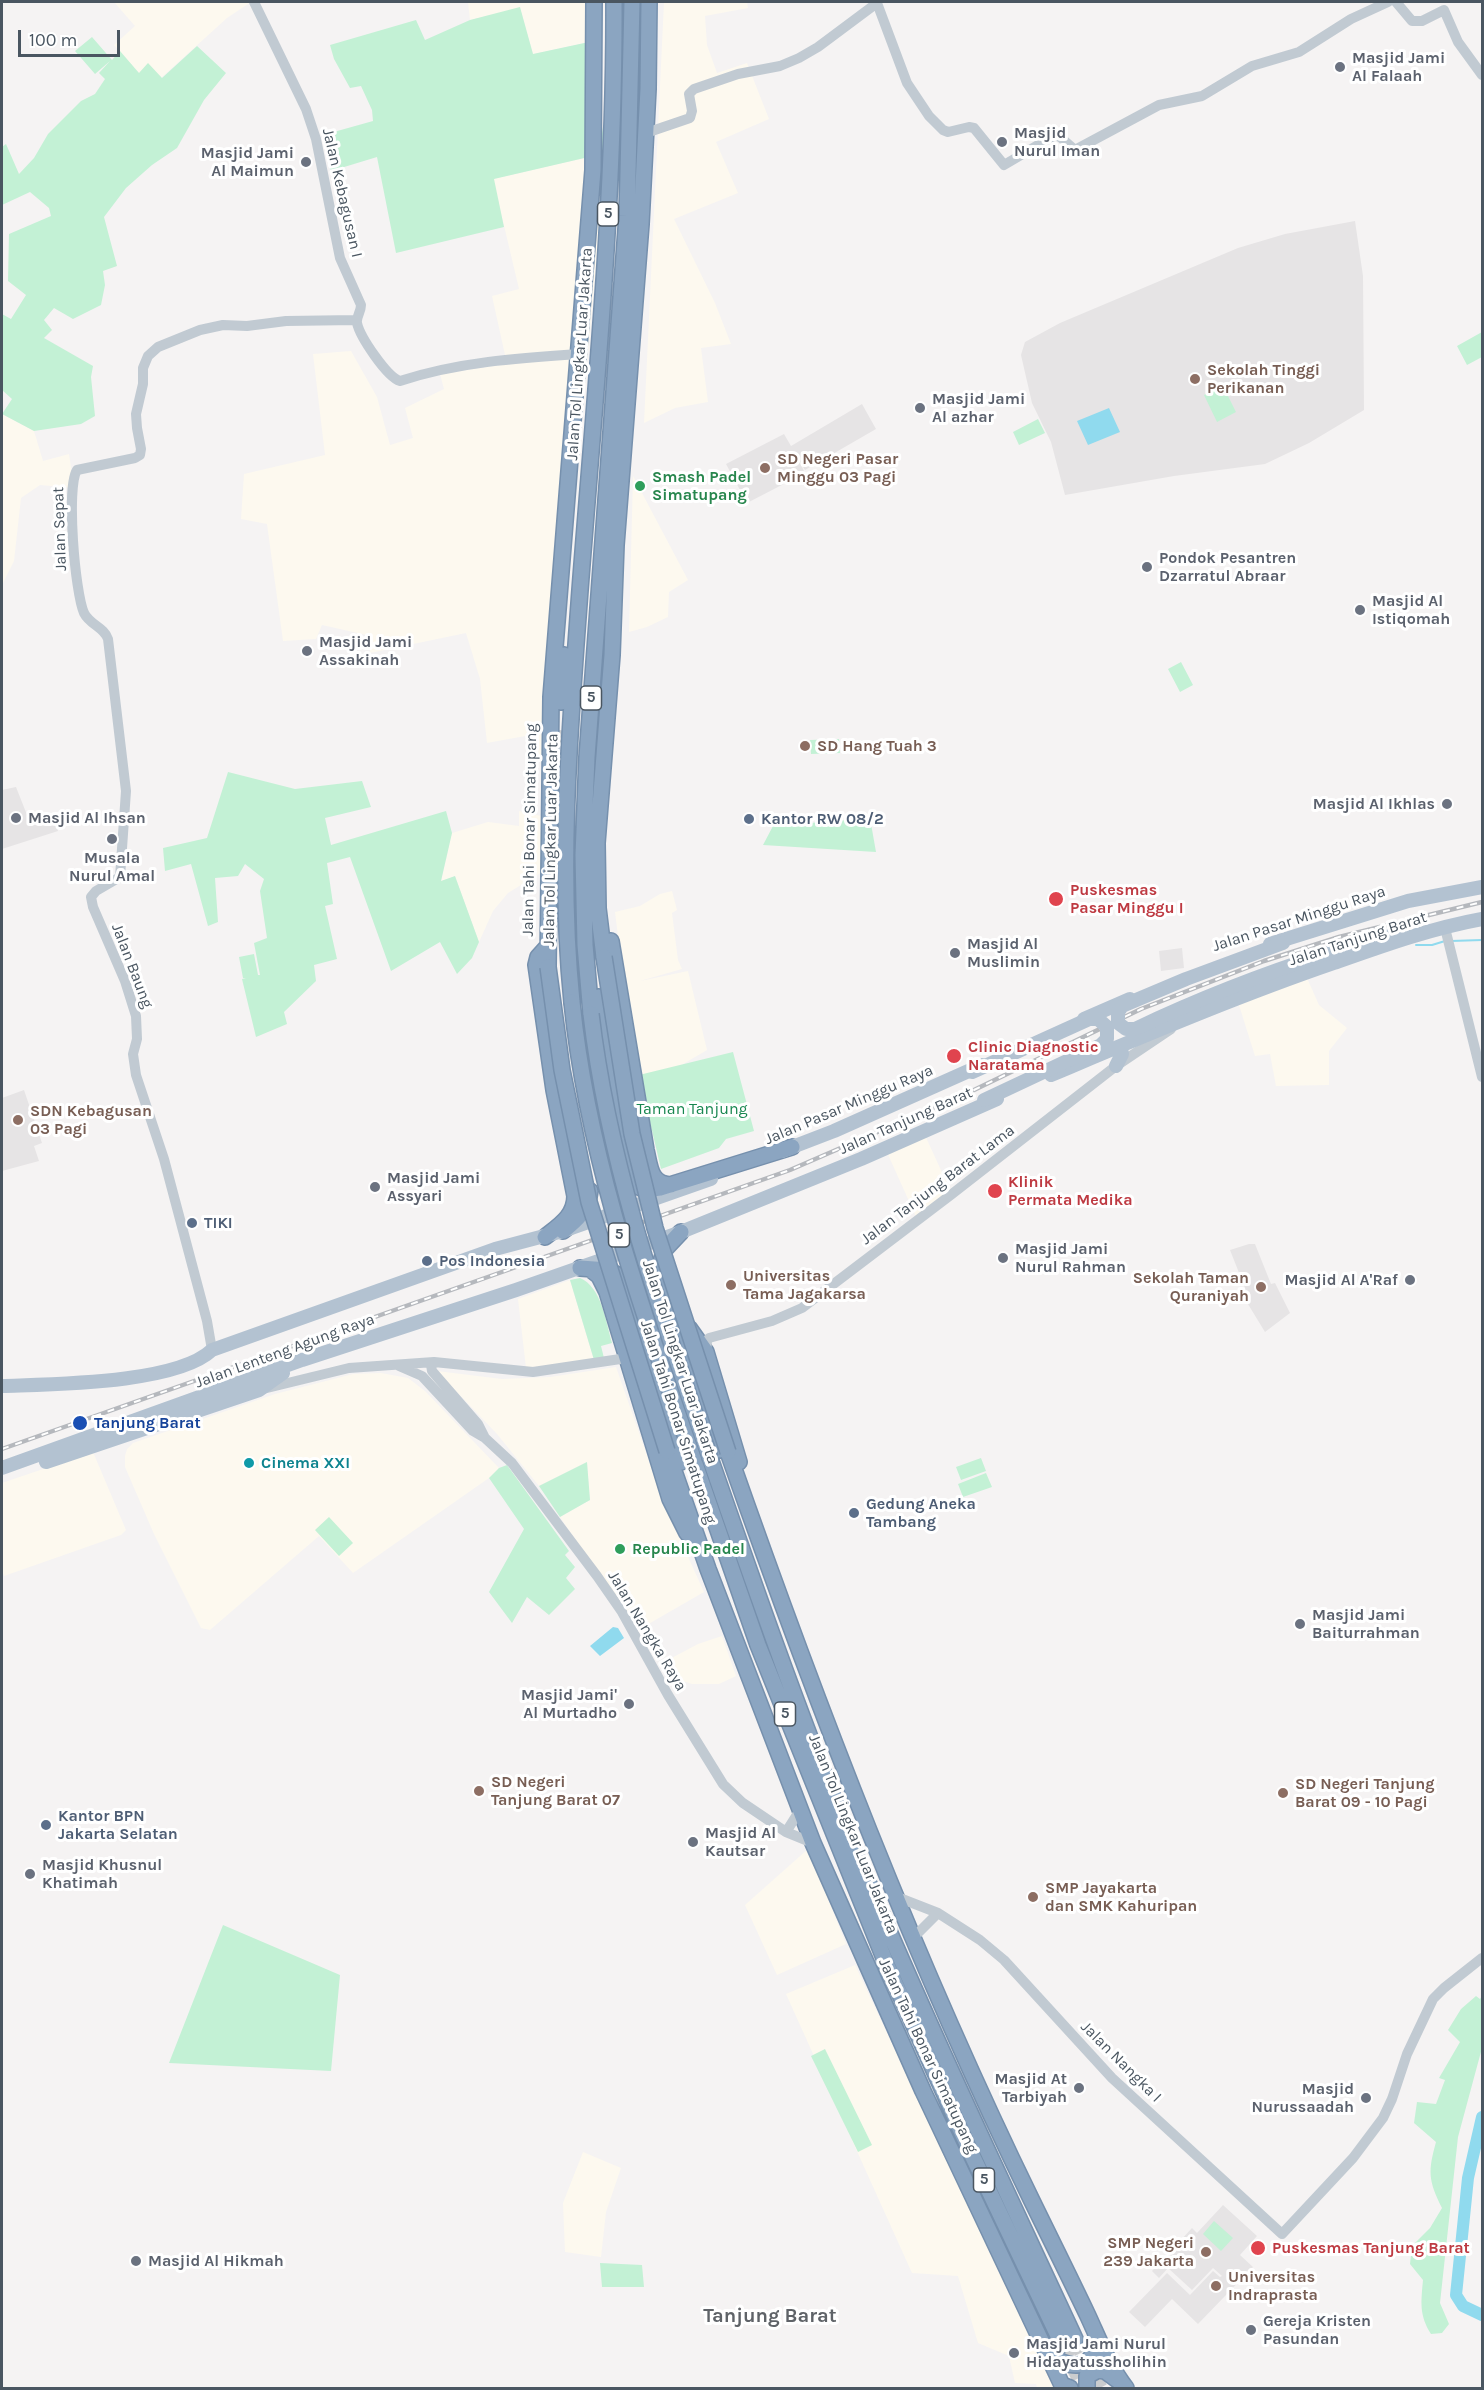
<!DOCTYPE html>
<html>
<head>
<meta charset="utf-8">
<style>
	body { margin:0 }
	#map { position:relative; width:1484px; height:2390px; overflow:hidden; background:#f5f3f3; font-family:Karla,sans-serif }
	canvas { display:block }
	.frame { position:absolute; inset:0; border:3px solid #4a5661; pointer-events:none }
	.scale { position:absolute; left:18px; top:30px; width:102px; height:27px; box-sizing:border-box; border:3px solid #4a5661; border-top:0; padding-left:8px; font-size:18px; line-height:21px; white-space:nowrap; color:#4a5661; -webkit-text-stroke:4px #fff; paint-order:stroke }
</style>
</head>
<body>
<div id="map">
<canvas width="1484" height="2390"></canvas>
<div class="frame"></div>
<div class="scale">100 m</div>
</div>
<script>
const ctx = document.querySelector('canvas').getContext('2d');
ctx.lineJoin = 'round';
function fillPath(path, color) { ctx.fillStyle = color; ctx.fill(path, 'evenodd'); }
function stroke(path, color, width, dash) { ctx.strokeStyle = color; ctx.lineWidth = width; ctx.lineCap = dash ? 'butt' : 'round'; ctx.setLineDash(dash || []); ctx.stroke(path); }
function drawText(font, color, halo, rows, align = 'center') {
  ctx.font = font + ' Karla,sans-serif'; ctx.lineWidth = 6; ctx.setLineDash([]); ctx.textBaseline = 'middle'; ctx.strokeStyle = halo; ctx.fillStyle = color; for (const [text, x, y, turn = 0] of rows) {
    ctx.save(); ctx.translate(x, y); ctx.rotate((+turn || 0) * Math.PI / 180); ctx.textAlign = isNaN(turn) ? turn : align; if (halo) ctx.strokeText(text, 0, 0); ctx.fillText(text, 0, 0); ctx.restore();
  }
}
const commercial = new Path2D(`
	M 114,2 L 251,2 L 227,18 L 161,78 L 139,73 L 114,45 L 135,26 Z
	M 468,2 L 588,2 L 589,42 L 533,54 L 520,8 L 470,20 Z
	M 664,2 L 747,2 L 748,8 L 705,16 L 707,45 L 717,73 L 747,63 L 769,119 L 716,142 L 738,193 L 674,219 L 715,303 L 731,344 L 701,348 L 708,402 L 675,408 L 644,423 Z
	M 606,153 L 554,732 L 557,762 L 541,763 L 531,735 L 487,743 L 480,679 L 466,633 L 370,653 L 371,636 L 322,625 L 316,639 L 283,641 L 267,524 L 241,519 L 244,474 L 325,455 L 313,354 L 351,351 L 377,397 L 390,445 L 413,438 L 405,408 L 444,389 L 440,374 L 507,364 L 492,296 L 519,289 L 493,179 Z
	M 2,414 L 34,431 L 43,461 L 69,454 L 74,488 L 40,485 L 21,498 L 14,561 L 2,585 Z
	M 633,476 L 688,580 L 669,592 L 668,617 L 647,627 L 629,632 Z
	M 519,811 L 550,818 L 547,869 L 508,893 L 493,911 L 479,942 L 455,876 L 441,882 L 452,833 L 488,822 L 519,826 Z
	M 672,891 L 677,910 L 672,913 L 678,960 L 682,969 L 640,981 L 688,971 L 707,1050 L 673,1070 L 643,1078 L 624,985 L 615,912 L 640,906 L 660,894 Z
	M 1299,960 L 1319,1005 L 1347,1028 L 1329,1051 L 1329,1085 L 1276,1086 L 1270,1054 L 1255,1056 L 1233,986 Z
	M 923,1131 L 951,1192 L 917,1219 L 886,1150 Z
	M 570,1280 L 594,1360 L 526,1368 L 518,1299 Z
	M 616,1367 L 664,1504 L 704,1592 L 638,1630 L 560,1517 L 590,1500 L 587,1462 L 539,1486 L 497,1434 L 437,1371 L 502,1379 L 550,1377 Z
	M 381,1373 L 408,1378 L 425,1391 L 499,1468 L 489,1478 L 353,1573 L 319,1536 L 210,1630 L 201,1628 L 154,1534 L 125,1467 L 125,1456 L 127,1449 L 133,1443 L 275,1394 L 353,1374 Z
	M 93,1452 L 126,1530 L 121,1535 L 4,1576 L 2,1570 L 2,1483 Z
	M 722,1636 L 736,1676 L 719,1684 L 692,1684 L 674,1678 L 666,1661 L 698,1644 Z
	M 808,1849 L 846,1944 L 777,1975 L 745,1905 Z
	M 855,1965 L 965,2199 L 1057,2388 L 1037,2388 L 1036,2384 L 1015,2383 L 1009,2356 L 978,2343 L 958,2276 L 912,2273 L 786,1994 Z
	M 583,2152 L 621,2168 L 606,2212 L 601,2257 L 565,2252 L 563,2203 Z`);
const education = new Path2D(`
	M 1355,221 L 1363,276 L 1364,410 L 1309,443 L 1265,464 L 1174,476 L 1065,495 L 1051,442 L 1032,403 L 1021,355 L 1025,342 L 1060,323 L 1238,248 L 1285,234 Z
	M 862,404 L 876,429 L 805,470 L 798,459 L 805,473 L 747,503 L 726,464 L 784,434 L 791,446 Z
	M 16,787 L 31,825 L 54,818 L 58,831 L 2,849 L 2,790 Z
	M 1182,948 L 1184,968 L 1161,971 L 1159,951 Z
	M 24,1090 L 42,1143 L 34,1146 L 39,1161 L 2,1171 L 2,1098 Z
	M 1249,1244 L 1255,1244 L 1271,1284 L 1275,1283 L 1290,1313 L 1265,1332 L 1240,1291 L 1245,1288 L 1230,1250 Z
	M 1223,2205 L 1257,2236 L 1240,2255 L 1253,2267 L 1198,2324 L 1172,2299 L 1145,2327 L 1129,2312 L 1167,2273 L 1190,2295 L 1213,2271 L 1220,2277 L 1222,2276 L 1213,2268 L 1192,2290 L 1168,2268 L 1159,2278 L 1152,2271 L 1192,2228 L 1197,2233 Z`);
const green = new Path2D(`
	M 520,7 L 533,54 L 589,42 L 606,153 L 494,179 L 504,227 L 396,253 L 377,157 L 331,171 L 323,135 L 373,121 L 372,110 L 361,86 L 350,88 L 334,59 L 330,45 L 416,20 L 425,40 L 470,20 Z
	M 92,37 L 112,60 L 120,51 L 139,73 L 148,63 L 162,78 L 197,46 L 226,73 L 204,100 L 177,148 L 152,165 L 126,188 L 104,217 L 117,266 L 103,271 L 105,285 L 101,305 L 73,319 L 54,308 L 44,320 L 52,330 L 44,338 L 93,366 L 91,377 L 95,416 L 81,424 L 34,431 L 2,414 L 12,399 L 2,390 L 2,314 L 11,319 L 26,295 L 8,281 L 9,234 L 51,216 L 49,208 L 30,192 L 2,205 L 2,147 L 6,144 L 19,174 L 34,158 L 48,134 L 81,101 L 95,94 L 105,79 L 99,73 L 110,61 L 95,74 L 75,51 Z
	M 1482,332 L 1482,357 L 1467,365 L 1457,346 Z
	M 1223,386 L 1236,412 L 1217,422 L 1204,395 Z
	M 1038,419 L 1045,433 L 1019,445 L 1013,432 Z
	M 1181,662 L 1193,685 L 1180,692 L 1168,669 Z
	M 839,739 L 840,753 L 811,754 L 810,740 Z
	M 228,772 L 295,789 L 362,781 L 371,807 L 325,818 L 331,845 L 446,811 L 452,833 L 441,881 L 455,876 L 479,942 L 472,958 L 457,974 L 440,942 L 391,971 L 350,857 L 327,863 L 333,904 L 325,906 L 337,959 L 314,965 L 316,981 L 284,1012 L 287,1024 L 256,1037 L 242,979 L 246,978 L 243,978 L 239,957 L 254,954 L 258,975 L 260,975 L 254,943 L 267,938 L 260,891 L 264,879 L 245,864 L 238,876 L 215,878 L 218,922 L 208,926 L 191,864 L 165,871 L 163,848 L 207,838 Z
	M 870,818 L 876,852 L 763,845 L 773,826 Z
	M 733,1052 L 754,1131 L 726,1139 L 719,1148 L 661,1169 L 639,1075 Z
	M 580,1278 C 602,1287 606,1323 612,1343 L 601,1346 L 604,1358 L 594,1360 L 570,1280 Z
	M 981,1458 L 986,1471 L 961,1480 L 956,1467 Z
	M 587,1462 L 590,1500 L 560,1517 L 539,1486 Z
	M 507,1465 L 569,1551 L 565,1555 L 575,1567 L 566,1578 L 575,1589 L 549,1615 L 527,1597 L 512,1623 L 489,1592 L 524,1529 L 489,1478 L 499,1468 Z
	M 986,1473 L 992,1487 L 963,1497 L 958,1484 Z
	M 329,1517 L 353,1543 L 339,1556 L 315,1530 Z
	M 223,1925 L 340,1975 L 331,2071 L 169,2063 Z
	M 1476,1996 L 1480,1999 L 1482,1996 L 1482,2048 L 1458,2137 L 1440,2303 L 1449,2324 L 1442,2333 L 1431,2334 C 1419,2315 1421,2302 1423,2280 L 1410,2264 L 1412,2246 L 1430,2228 L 1442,2208 C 1428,2180 1428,2171 1436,2142 L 1414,2123 L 1417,2102 L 1436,2104 L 1445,2080 L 1439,2078 L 1460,2042 L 1448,2030 L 1461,2009 Z
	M 825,2049 L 872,2145 L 858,2152 L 811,2056 Z
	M 1214,2221 L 1233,2238 L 1221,2251 L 1203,2234 Z
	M 600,2263 L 642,2265 L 644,2287 L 602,2287 Z`);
const water = new Path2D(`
	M 1109,408 L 1120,432 L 1088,445 L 1077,421 Z
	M 613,1627 L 618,1628 L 624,1638 L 600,1656 L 590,1646 Z`);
const stream = new Path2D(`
	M 1451,941 L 1482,940
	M 1416,945 L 1432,945 L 1445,941`);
const river = new Path2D(`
	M 1482,2117 L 1468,2178 L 1456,2295 L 1463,2306 L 1482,2315`);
const highwayTunnel = new Path2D(`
	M 557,745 L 558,728
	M 1075,2339 L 1100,2388
	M 1062,2344 L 1084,2388`);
const minor = new Path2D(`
	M 254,2 L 306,109 L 316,139 L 340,258 L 361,305 C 361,312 356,317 357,323 C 360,337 387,377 400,381 C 458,362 518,358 579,354
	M 1396,2 L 1412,21 L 1422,21 L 1444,10 L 1458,42 L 1482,75
	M 646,133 L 690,118 L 692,111 L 689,94 L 694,89 L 738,74 L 780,66 L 799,58 L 818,47 L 877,3 L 907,83 L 929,116 L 943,130 L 948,132 L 969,127 L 974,128 L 1004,165 L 1055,135 L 1060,137 L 1075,150 L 1159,105 L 1202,96 L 1252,66 L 1299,52 L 1351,19 L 1388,2
	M 1445,928 L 1482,1077
	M 212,1350 L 207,1321 L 164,1159 L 136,1075 L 133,1054 L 137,1039 L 136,1016 L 125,981 L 93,907 L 91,897 L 96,891 L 120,877 L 126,791 L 108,639 C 104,627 90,625 84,613 C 75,593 66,487 77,470 L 135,458 L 140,455 L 141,449 L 137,428 L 136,414 L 143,384 L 143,368 L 148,356 L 158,347 L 200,330 L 223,325 L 247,326 L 286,321 L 356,320
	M 706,1352 L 707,1341 L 709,1338 L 772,1321 L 802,1308 L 952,1194 L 1116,1066 L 1171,1029
	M 434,1362 L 431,1365 L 432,1371 L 478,1424 L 485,1438
	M 399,1366 L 422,1376 L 473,1431 L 485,1438 L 512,1463 L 597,1576 L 622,1612 L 668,1695 L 723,1784 L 743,1803 L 786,1832 L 813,1843
	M 263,1389 L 349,1368 L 434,1362 L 533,1372 L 627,1358
	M 786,1832 L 800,1810
	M 897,1897 L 938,1913 L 980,1940 L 1004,1960 L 1112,2078 L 1282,2234 L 1353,2158 L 1383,2118 L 1392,2099 L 1407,2054 L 1433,1999 L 1444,1988 L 1482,1958
	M 914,1937 L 938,1913`);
const major = new Path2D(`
	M 1270,944 L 1408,901 L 1482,887
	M 1328,953 L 1369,940 L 1400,934
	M 1084,1019 L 1130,999
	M 1116,1066 L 1122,1054 L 1121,1046
	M 1051,1075 C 1144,1036 1238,996 1334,963 C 1382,946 1432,928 1482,919
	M 782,1151 L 834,1131 L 982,1065
	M 2,1386 C 52,1384 176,1384 212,1350 L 495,1249 L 563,1231 L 711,1179
	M 46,1462 L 259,1390 L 283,1373
	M 2,1468 L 302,1360 L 516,1290 L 681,1232 L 861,1159 L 997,1099`);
const highway = new Path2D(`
	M 563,668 L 564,655
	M 561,702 L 562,680
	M 611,941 L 646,1150 C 650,1167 650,1184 671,1185
	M 604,957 L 598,908 L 597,843 L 612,655 L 616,545 L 641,224 L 648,89 L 649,2
	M 548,967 L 551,697 L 593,170 L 594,2
	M 599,997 C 606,1061 618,1123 635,1185 L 645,1190 L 660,1188 L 792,1147
	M 572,1002 C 558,865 570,727 580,590 C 595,394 615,198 614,2
	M 591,1014 L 585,945 L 583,855 L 587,757 L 627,216 L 632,2
	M 563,1231 C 577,1220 588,1210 590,1191
	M 681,1232 L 665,1249 L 658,1271 L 676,1328 L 720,1450
	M 545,1237 C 560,1225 575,1216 575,1196 L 554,1090 L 536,965 L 538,957 L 547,947
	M 580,1268 L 608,1270 L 623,1278 L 639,1333 L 681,1462
	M 590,1269 L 599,1276 L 607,1292 L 670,1499 L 687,1533
	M 689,1328 L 706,1352 L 739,1462
	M 667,1451 L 708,1569 L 813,1843 L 923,2091 L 1062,2385 L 1070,2388
	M 728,1452 C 817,1706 914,1959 1032,2201 C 1051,2240 1070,2278 1088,2316 C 1099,2340 1110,2368 1126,2388
	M 710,1458 C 753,1582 796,1706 845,1827 C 916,2000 996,2169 1075,2339
	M 694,1461 L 758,1645 L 886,1963 L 971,2153 L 1062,2344
	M 1047,2353 C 1072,2371 1096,2372 1096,2334
	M 1087,2388 L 1087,2376 L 1098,2370 L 1105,2371 L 1120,2382`);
const rail = new Path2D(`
	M 2,1449 L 790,1170 L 974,1090 L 1141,1009 L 1264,961 L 1339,937 L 1482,902`);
const majorBridge = new Path2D(`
	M 1283,943 L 1186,979 L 1122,1006 L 1118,1012 L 1118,1023 L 1126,1029 L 1135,1029 C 1198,999 1262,974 1328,953
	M 972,1072 L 1089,1019 L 1098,1019 L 1107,1027 L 1107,1039 L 1101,1045 L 984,1100`);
const highwayBridge = new Path2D(`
	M 604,957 L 632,1134 L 655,1228 L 728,1452
	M 548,967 L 562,1070 L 589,1202 L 667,1451
	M 572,1002 C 588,1161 643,1311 694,1461
	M 591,1014 C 609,1167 661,1313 710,1458`);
const markers = [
	[1340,67,6,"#6b7280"],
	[1002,142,6,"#6b7280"],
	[306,162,6,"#6b7280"],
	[1195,379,6,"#8d6e63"],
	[920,408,6,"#6b7280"],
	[765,468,6,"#8d6e63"],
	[640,486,6,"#2e9e5b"],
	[1147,567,6,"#6b7280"],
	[1360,610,6,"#6b7280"],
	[307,651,6,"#6b7280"],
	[805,746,6,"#8d6e63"],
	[1447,804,6,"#6b7280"],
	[16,818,6,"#6b7280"],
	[749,819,6,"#5c6f8a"],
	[112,839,6,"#6b7280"],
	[1056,899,8,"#e0444e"],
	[955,953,6,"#6b7280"],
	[954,1056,8,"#e0444e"],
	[18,1120,6,"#8d6e63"],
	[375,1187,6,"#6b7280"],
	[995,1191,8,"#e0444e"],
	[192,1223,6,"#5c6f8a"],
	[1003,1258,6,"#6b7280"],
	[427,1261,6,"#5c6f8a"],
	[1410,1280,6,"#6b7280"],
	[731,1285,6,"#8d6e63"],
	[1261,1287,6,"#8d6e63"],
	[80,1423,8,"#1a4fb4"],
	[249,1463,6,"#0f9aa8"],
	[854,1513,6,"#5c6f8a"],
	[620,1549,6,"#2e9e5b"],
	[1300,1624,6,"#6b7280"],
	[629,1704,6,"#6b7280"],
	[479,1791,6,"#8d6e63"],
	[1283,1793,6,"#8d6e63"],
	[46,1825,6,"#5c6f8a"],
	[693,1842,6,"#6b7280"],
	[30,1874,6,"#6b7280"],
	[1033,1897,6,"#8d6e63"],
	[1079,2088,6,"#6b7280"],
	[1366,2098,6,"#6b7280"],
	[1258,2248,8,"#e0444e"],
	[1206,2252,6,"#8d6e63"],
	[136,2261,6,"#6b7280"],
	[1216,2286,6,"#8d6e63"],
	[1251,2330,6,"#6b7280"],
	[1014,2353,6,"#6b7280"]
];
const shields = [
	[608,214,21],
	[591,698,21],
	[619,1235,21],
	[785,1714,21],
	[984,2180,21]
];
const shieldNames = [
	["5",608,214],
	["5",591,698],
	["5",619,1235],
	["5",785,1714],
	["5",984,2180]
];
const worshipNames = [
	["Masjid Jami",1352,58],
	["Al Falaah",1352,76],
	["Masjid",1014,133],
	["Nurul Iman",1014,151],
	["Masjid Jami",294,153,"right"],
	["Al Maimun",294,171,"right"],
	["Masjid Jami",932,399],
	["Al azhar",932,417],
	["Pondok Pesantren",1159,558],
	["Dzarratul Abraar",1159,576],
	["Masjid Al",1372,601],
	["Istiqomah",1372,619],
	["Masjid Jami",319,642],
	["Assakinah",319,660],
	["Masjid Al Ikhlas",1435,804,"right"],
	["Masjid Al Ihsan",28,818],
	["Musala",112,858,"center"],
	["Nurul Amal",112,876,"center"],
	["Masjid Al",967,944],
	["Muslimin",967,962],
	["Masjid Jami",387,1178],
	["Assyari",387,1196],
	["Masjid Jami",1015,1249],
	["Nurul Rahman",1015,1267],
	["Masjid Al A'Raf",1398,1280,"right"],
	["Masjid Jami",1312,1615],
	["Baiturrahman",1312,1633],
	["Masjid Jami'",617,1695,"right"],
	["Al Murtadho",617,1713,"right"],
	["Masjid Al",705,1833],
	["Kautsar",705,1851],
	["Masjid Khusnul",42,1865],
	["Khatimah",42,1883],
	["Masjid At",1067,2079,"right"],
	["Tarbiyah",1067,2097,"right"],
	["Masjid",1354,2089,"right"],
	["Nurussaadah",1354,2107,"right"],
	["Masjid Al Hikmah",148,2261],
	["Gereja Kristen",1263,2321],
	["Pasundan",1263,2339],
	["Masjid Jami Nurul",1026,2344],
	["Hidayatussholihin",1026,2362]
];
const streetNames = [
	["Jalan Kebagusan I",342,193,77],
	["Jalan Tol Lingkar Luar Jakarta",580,354,-86],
	["Jalan Sepat",60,529,-92],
	["Jalan Tahi Bonar Simatupang",530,830,-89],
	["Jalan Tol Lingkar Luar Jakarta",551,840,-89],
	["Jalan Pasar Minggu Raya",1299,919,-18],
	["Jalan Tanjung Barat",1358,939,-18],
	["Jalan Baung",132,966,69],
	["Jalan Pasar Minggu Raya",849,1105,-23],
	["Jalan Tanjung Barat",906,1121,-24],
	["Jalan Tanjung Barat Lama",938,1185,-37],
	["Jalan Lenteng Agung Raya",285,1351,-20],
	["Jalan Tol Lingkar Luar Jakarta",680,1362,72],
	["Jalan Tahi Bonar Simatupang",678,1422,72],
	["Jalan Nangka Raya",647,1631,59],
	["Jalan Tol Lingkar Luar Jakarta",853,1834,68],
	["Jalan Tahi Bonar Simatupang",928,2056,65],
	["Jalan Nangka I",1121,2062,45]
];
const educationNames = [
	["Sekolah Tinggi",1207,370],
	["Perikanan",1207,388],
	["SD Negeri Pasar",777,459],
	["Minggu 03 Pagi",777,477],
	["SD Hang Tuah 3",817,746],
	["SDN Kebagusan",30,1111],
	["03 Pagi",30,1129],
	["Universitas",743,1276],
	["Tama Jagakarsa",743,1294],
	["Sekolah Taman",1249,1278,"right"],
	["Quraniyah",1249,1296,"right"],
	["SD Negeri",491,1782],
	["Tanjung Barat 07",491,1800],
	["SD Negeri Tanjung",1295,1784],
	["Barat 09 - 10 Pagi",1295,1802],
	["SMP Jayakarta",1045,1888],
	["dan SMK Kahuripan",1045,1906],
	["SMP Negeri",1194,2243,"right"],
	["239 Jakarta",1194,2261,"right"],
	["Universitas",1228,2277],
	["Indraprasta",1228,2295]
];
const leisureNames = [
	["Smash Padel",652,477],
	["Simatupang",652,495],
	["Republic Padel",632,1549]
];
const serviceNames = [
	["Kantor RW 08/2",761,819],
	["TIKI",204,1223],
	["Pos Indonesia",439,1261],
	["Gedung Aneka",866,1504],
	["Tambang",866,1522],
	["Kantor BPN",58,1816],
	["Jakarta Selatan",58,1834]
];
const healthNames = [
	["Puskesmas",1070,890],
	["Pasar Minggu I",1070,908],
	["Clinic Diagnostic",968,1047],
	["Naratama",968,1065],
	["Klinik",1008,1182],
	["Permata Medika",1008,1200],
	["Puskesmas Tanjung Barat",1272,2248]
];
const parkNames = [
	["Taman Tanjung",692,1109]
];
const transitNames = [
	["Tanjung Barat",94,1423]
];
const cultureNames = [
	["Cinema XXI",261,1463]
];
const quarterNames = [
	["Tanjung Barat",770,2316]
];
fillPath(commercial, '#fdf9ef');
fillPath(education, '#e6e4e5');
fillPath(green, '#c3f1d5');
fillPath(water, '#90daee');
stroke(stream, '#90daee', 2);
stroke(river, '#90daee', 12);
stroke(highwayTunnel, '#caccce', 15, [15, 8]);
stroke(highway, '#7690ad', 18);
stroke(minor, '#c1cad2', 10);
stroke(major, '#b3c2d1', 14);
stroke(highway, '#8ba5c1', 15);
stroke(rail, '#b5b8bd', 4.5);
stroke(rail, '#fff', 2, [7]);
stroke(highwayBridge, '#7690ad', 18, []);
stroke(majorBridge, '#b3c2d1', 14);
stroke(highwayBridge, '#8ba5c1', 15);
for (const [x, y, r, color] of markers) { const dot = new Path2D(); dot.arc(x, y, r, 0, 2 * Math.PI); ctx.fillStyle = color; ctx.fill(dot); stroke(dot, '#fff', 2); }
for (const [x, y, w] of shields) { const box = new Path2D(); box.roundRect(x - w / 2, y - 12, w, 24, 4.5); ctx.fillStyle = '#fff'; ctx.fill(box); stroke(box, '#4a5661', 1.5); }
drawText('bold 15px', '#4a5661', null, shieldNames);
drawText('bold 16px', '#5b616d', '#fff', worshipNames, 'left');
drawText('16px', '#4a5661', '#fff', streetNames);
drawText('bold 16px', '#785e54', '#fff', educationNames, 'left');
drawText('bold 16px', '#27864d', '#fff', leisureNames, 'left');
drawText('bold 16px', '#4e5e75', '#fff', serviceNames, 'left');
drawText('bold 16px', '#be3a42', '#fff', healthNames, 'left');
drawText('16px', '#17864f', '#fff', parkNames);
drawText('bold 16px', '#164399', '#fff', transitNames, 'left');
drawText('bold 16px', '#0d838f', '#fff', cultureNames, 'left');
drawText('bold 20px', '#5f6368', '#fff', quarterNames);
</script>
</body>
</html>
